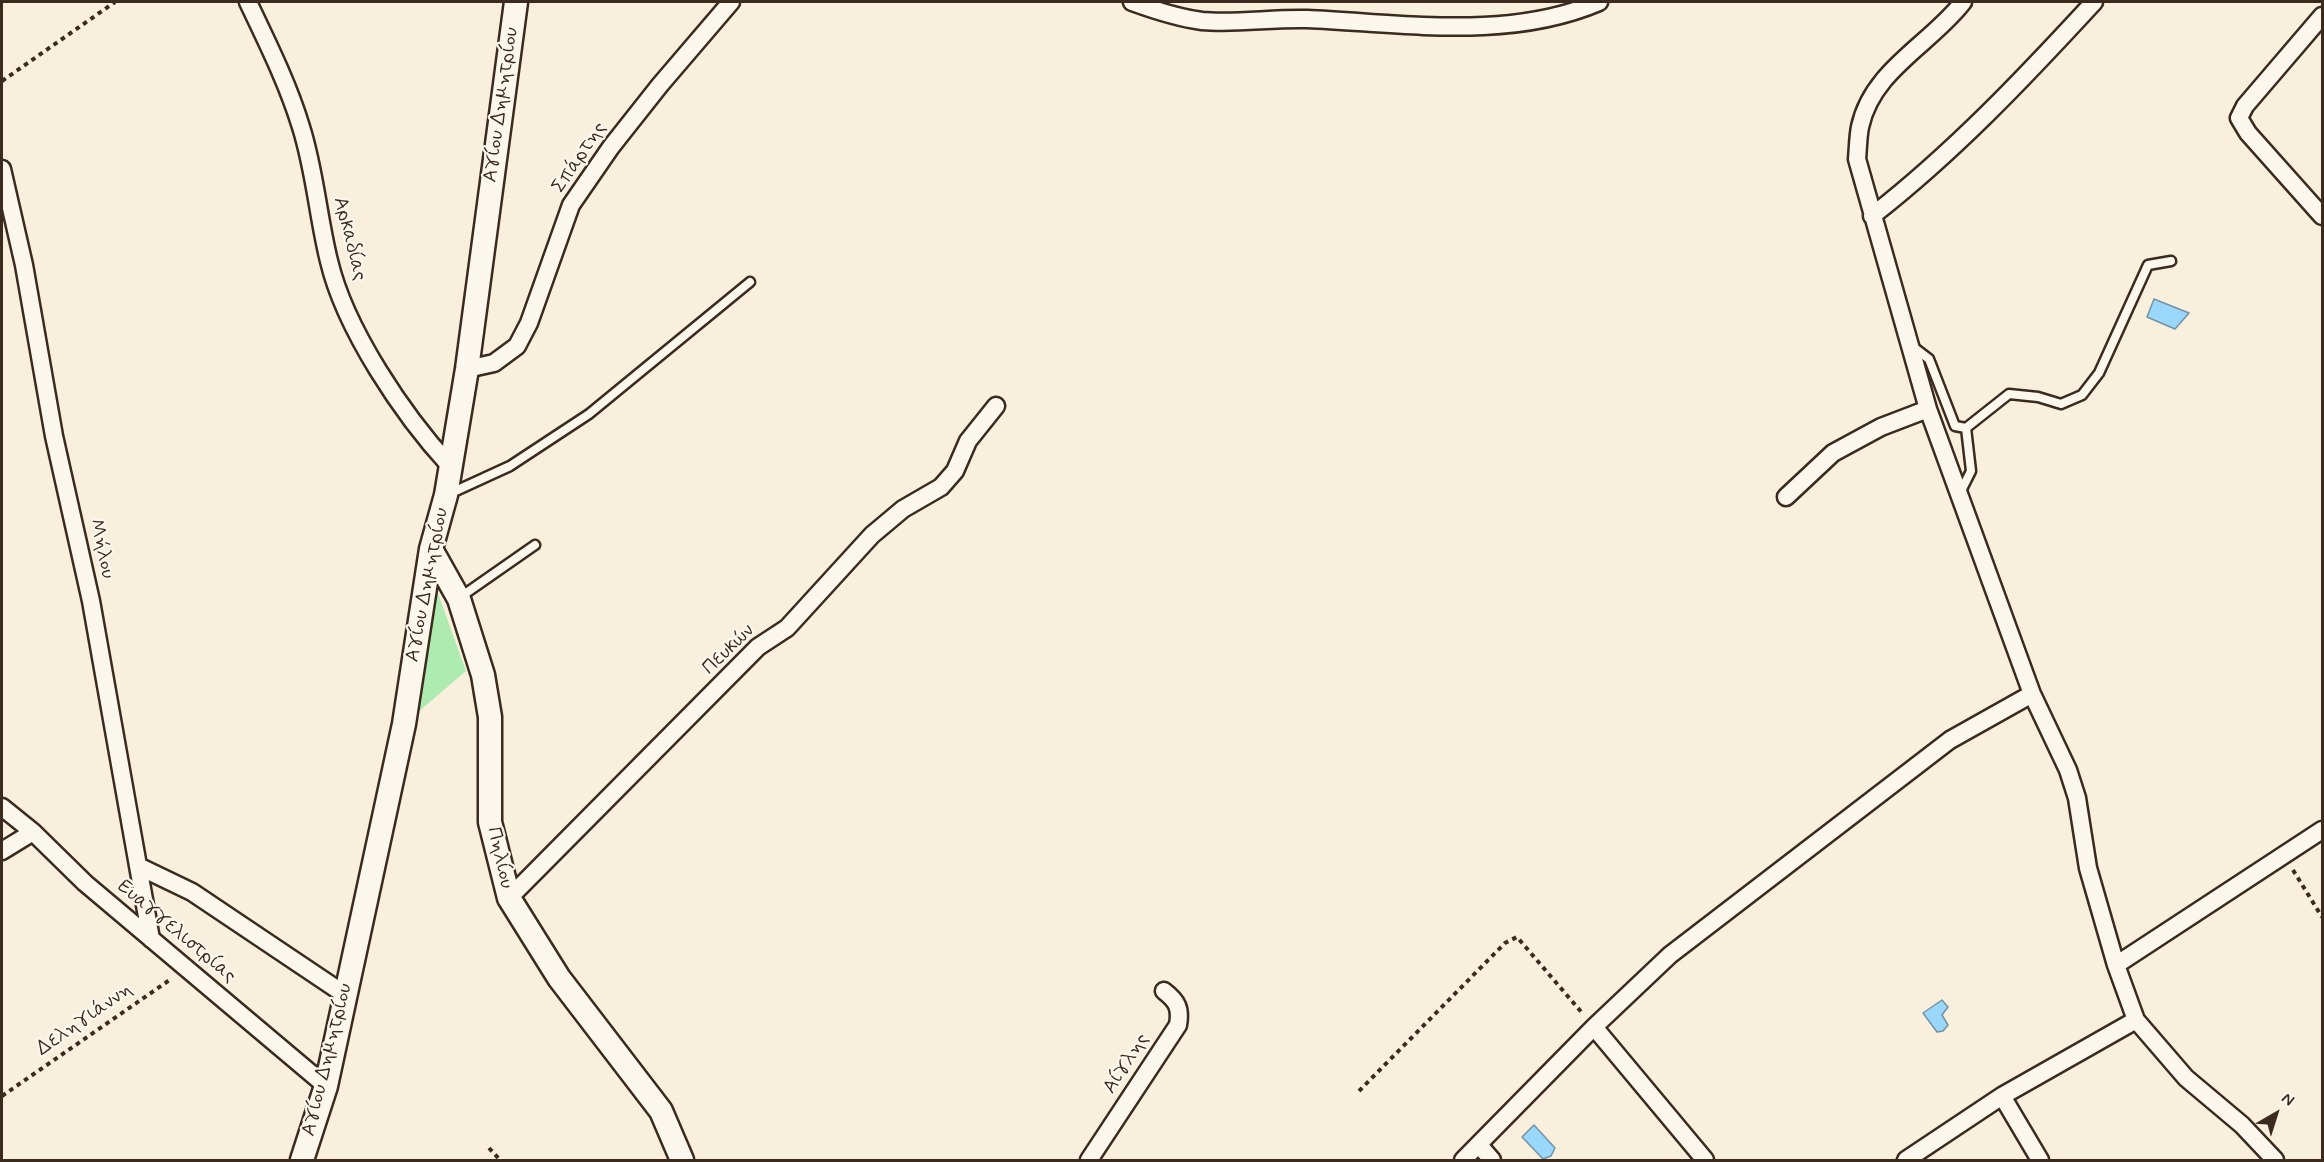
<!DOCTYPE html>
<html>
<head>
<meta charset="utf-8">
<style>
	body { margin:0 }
	#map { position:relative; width:2324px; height:1162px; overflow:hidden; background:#f8efdc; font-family:Mynerve,sans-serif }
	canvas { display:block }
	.frame { position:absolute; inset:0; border:3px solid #3b2a1e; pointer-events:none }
	.north { position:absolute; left:2246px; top:1084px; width:60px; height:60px; -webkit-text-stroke:4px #fbf7ec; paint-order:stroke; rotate:39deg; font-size:16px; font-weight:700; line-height:24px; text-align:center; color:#3b2a1e }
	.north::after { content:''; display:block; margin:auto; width:21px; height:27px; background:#3b2a1e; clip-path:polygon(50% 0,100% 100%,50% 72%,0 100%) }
</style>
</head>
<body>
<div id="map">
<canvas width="2324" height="1162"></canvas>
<div class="frame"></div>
<div class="north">N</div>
</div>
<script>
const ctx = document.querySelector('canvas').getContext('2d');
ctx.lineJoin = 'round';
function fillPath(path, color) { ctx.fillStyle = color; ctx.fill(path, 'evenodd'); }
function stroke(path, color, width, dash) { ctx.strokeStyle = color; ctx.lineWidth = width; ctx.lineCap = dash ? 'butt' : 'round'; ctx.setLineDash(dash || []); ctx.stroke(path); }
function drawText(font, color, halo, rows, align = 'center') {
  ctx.font = font + ' Mynerve,sans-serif'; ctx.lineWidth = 4.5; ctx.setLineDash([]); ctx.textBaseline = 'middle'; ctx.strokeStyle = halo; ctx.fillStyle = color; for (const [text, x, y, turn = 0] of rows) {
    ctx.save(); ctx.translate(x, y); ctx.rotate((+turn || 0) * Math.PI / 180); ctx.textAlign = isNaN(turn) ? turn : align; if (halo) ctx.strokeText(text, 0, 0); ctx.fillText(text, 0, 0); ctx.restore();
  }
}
const green = new Path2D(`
	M 436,588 L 466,671 L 417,713 Z`);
const water = new Path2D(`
	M 2154,299 L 2189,313 L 2175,329 L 2147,317 Z
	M 1942,1000 L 1948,1007 L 1942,1015 L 1948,1025 L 1943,1031 L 1937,1032 L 1923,1013 Z
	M 1534,1125 L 1555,1148 L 1551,1156 L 1543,1159 L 1522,1137 Z`);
const path = new Path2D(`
	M 2,81 L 115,2
	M 2293,870 L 2322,917
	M 1359,1091 L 1505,943 L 1517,937 L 1583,1014
	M 2,1096 L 171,979
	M 489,1148 L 500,1160`);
const lane = new Path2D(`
	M 1912,346 L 1929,359 L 1955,426 L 1966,428 L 2009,394 L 2038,397 L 2061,404 L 2082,395 L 2099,373 L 2148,265 L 2171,261
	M 1960,493 L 1971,471 L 1966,428
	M 449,494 L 510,466 L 589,414 L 750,282
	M 459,598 L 535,545`);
const street = new Path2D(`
	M 248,2 C 267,42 288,84 301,127 C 315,171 318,217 329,261 C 345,329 403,415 450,466
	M 1132,2 C 1154,10 1178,18 1202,21 C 1236,24 1272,18 1307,19 C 1403,23 1508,41 1599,2
	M 1963,2 C 1931,44 1872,70 1860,127 C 1858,137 1858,149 1857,159 L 1928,409 L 2032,694 L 2068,770 L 2077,798 L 2088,868 L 2116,965 L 2136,1020 L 2186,1078 L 2242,1125 L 2275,1160
	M 2322,16 L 2245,106 L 2239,118 L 2248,133 L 2322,216
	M 2,169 L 24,265 L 54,436 L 91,601 L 151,939
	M 1872,216 C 1954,152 2024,78 2094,2
	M 467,369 L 494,363 L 517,346 L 529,323 L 571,205 L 611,147 L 660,85 L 731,2
	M 1786,497 L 1833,453 L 1881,427 L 1928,409
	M 2,807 L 33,832 L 85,883 L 326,1086
	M 2,851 L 33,832
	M 138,866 L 192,892 L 344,994
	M 509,898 L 758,647 L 787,628 L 872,535 L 903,509 L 941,487 L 955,471 L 968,441 L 996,406
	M 2116,965 L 2322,830
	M 1594,1027 L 1705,1160
	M 2002,1096 L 2040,1160
	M 1479,1145 L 1492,1160
	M 1089,1160 L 1178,1025 C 1181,1008 1177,1001 1164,991
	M 1463,1160 L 1594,1027 L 1670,955 L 1950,740 L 2032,694
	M 1906,1160 L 2002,1096 L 2136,1020`);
const secondary = new Path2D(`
	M 431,549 L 459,599 L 483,675 L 490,717 L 490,822 L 509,898 L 559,978 L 661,1111 L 682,1160
	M 302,1160 L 326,1086 L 404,724 L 431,549 L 446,495 L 467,369 L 516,2`);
const streetNames = [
	["Αγίου Δημητρίου",502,105,-82],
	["Σπάρτης",580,158,-56],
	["Αρκαδίας",349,239,76],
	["Μήλου",101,549,78],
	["Αγίου Δημητρίου",428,585,-79],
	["Πευκών",729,650,-44],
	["Πηλίου",499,858,77],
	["Ευαγγελιστρίας",176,932,40],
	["Δεληγιάννη",85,1020,-35],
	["Αγίου Δημητρίου",328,1060,-76],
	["Αίγλης",1127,1064,-57]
];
fillPath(green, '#aeebb1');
fillPath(water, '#99d8fb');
stroke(water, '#7392a3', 1.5);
stroke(lane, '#3b2a1e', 13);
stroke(street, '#3b2a1e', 21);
stroke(secondary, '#3b2a1e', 27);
stroke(path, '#3b2a1e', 4, [4.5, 4.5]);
stroke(lane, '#fbf7ec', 8);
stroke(street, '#fbf7ec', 16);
stroke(secondary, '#fbf7ec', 22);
drawText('20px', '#3b2a1e', '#fbf7ec', streetNames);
</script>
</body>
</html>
